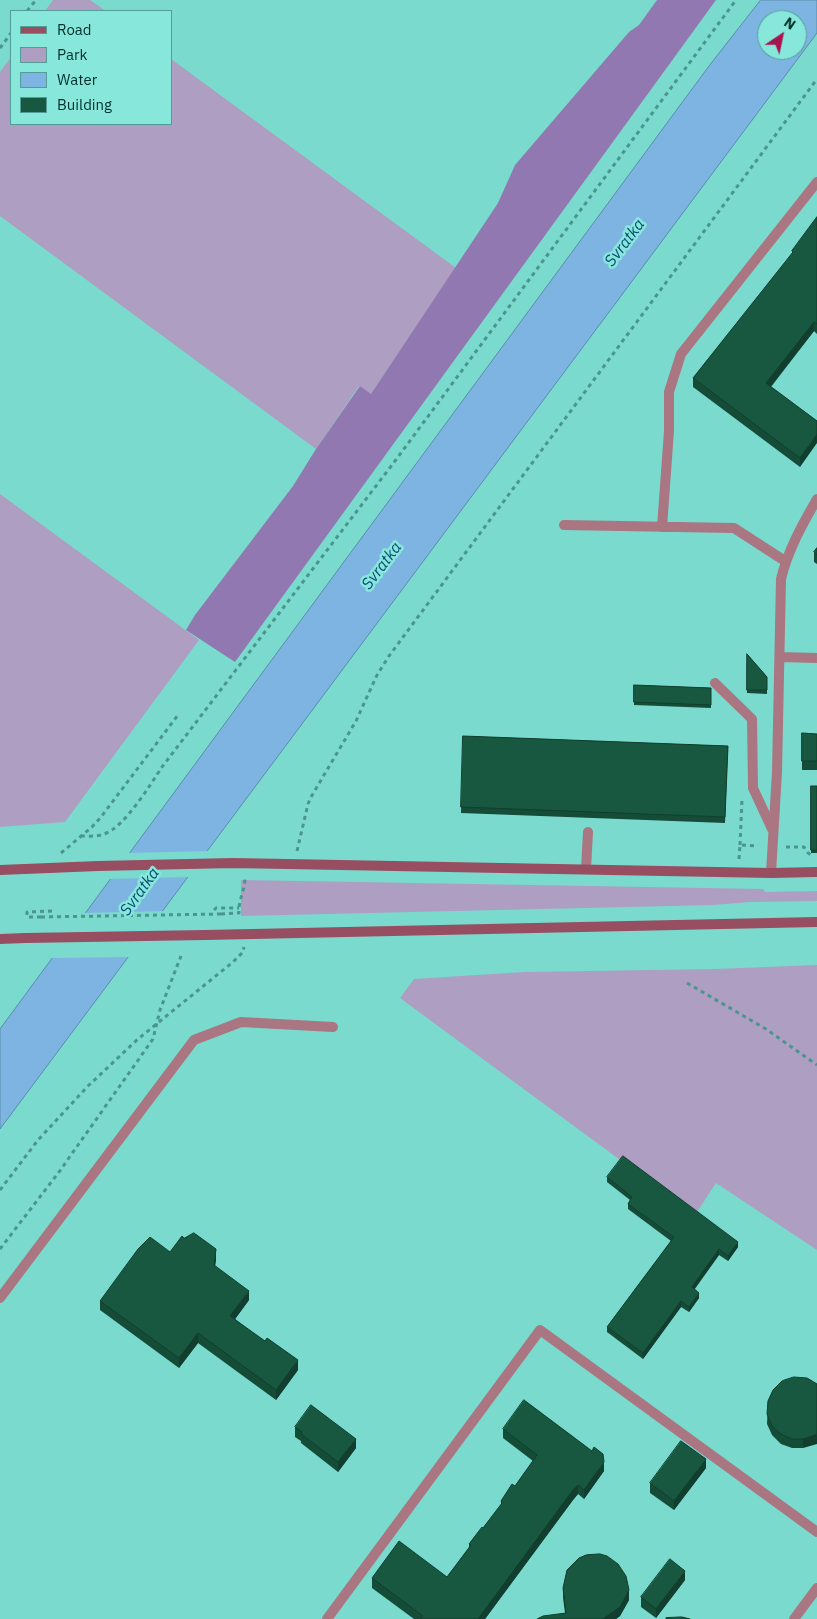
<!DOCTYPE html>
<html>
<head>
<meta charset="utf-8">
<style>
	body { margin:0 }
	#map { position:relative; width:817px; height:1619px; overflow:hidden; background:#7adace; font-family:"IBM Plex Sans",sans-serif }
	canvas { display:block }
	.legend { position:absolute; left:10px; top:10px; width:162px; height:115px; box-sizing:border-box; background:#87e7db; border:1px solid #529d95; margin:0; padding:6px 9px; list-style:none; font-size:15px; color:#022f2b }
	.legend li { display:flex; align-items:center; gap:10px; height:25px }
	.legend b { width:25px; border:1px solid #529d95 }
	.north { position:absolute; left:757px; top:10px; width:50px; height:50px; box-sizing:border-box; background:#87e7db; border:1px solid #529d95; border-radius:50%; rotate:34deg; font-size:14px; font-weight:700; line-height:20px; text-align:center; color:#022f2b }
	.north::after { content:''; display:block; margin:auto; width:18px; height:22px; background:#a7144f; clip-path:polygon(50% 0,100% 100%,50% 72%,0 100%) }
</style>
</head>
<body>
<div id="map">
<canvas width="817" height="1619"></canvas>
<ul class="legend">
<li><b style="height:6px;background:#984e61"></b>Road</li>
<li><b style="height:14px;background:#ae9ec2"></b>Park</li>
<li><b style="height:14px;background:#7eb4e2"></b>Water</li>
<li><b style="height:14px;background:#185841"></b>Building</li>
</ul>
<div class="north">N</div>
</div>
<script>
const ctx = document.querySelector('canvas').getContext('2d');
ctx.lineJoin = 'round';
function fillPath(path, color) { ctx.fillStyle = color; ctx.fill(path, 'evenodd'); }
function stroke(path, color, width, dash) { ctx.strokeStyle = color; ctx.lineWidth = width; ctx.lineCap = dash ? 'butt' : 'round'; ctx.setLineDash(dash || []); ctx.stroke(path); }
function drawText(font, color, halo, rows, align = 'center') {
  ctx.font = font + ' "IBM Plex Sans",sans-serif'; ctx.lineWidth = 5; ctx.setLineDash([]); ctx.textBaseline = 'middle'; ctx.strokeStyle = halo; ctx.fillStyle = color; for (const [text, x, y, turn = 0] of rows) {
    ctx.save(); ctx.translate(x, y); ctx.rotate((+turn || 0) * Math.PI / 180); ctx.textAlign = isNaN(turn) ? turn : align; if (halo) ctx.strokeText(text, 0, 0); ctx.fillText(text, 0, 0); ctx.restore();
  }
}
const green = new Path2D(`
	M 53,0 L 90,0 L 106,11 L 45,11 Z
	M 11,57 L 11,124 L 171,124 L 171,59 L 456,268 L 371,394 L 359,386 L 316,449 L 0,216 L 0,72 Z
	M 0,494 L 199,640 L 65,822 L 0,827 Z
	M 241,880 L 763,889 L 765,892 L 817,891 L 817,901 L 751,902 L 713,905 L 241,916 Z
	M 817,965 L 817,1250 L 716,1183 L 695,1215 L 400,998 L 414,979 L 524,972 L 716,969 Z`);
const forest = new Path2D(`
	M 657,0 L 716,0 L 235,662 L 186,630 L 195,615 L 293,486 L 316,449 L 360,386 L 371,394 L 498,203 L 515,165 L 629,32 L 639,25 Z`);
const water = new Path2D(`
	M 761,0 L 817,0 L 817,33 L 0,1129 L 0,1029 L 709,66 ZM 767,20 L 797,20 L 797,50 L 767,50 Z`);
const pier = new Path2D(`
	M 210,851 L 191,877 L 107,879 L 126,853 Z
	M 165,911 L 131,957 L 49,958 L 82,913 Z`);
const path = new Path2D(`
	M 27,11 L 36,0
	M 0,48 L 11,33
	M 81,836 C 88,836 97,837 104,834 C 124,828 150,785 162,767 L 395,461 L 736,0
	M 740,845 L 742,800
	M 786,847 L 804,847 L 808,853 L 813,856
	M 297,851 L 308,804 L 311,797 L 356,721 L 377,675 L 389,656 L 817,79
	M 61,853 L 92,827 L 101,817 L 178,715
	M 739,859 L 740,845 L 758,846
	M 214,910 L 216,908 L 239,908
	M 221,914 L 239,913 C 238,901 245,890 245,878
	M 41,917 L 27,917 L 27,912 L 52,911
	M 687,983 L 766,1029 L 817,1065
	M 0,1190 L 38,1140 L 88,1086 L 138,1039 L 233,962 L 243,952 L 244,947
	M 0,1249 L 59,1172 L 153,1039 L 160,1010 L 181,956`);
const lane = new Path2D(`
	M 564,525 L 734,528 L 785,561
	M 662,527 L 669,431 L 669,392 L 681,354 L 817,182
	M 780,657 L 817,658
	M 715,683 L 752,719 L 753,788 L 772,829
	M 586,869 L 588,832
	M 771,873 L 777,772 L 781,579 C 788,550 802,525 817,499
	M 0,1298 L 194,1040 L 241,1022 L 333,1027
	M 327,1619 L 540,1330 L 817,1532
	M 794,1619 L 817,1588`);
const secondary = new Path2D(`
	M 0,870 L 98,866 L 233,863 L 771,873 L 817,872
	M 205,935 L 817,922
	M 0,939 L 25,938`);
const pathBridge = new Path2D(`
	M 41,917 L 221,914`);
const secondaryBridge = new Path2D(`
	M 25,938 L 205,935`);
const wall = new Path2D(`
	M 817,217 L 817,334 L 814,331 L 771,387 L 817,421 L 800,467 L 693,387 L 693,378 L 792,254 L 792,251 Z
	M 817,548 L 817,564 L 814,562 L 814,552 Z
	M 747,654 L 767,677 L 767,694 L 747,693 Z
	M 634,685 L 711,688 L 711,708 L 634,705 Z
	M 802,733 L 817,734 L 817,770 L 802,770 Z
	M 463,736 L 728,746 L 725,823 L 461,813 Z
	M 811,786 L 817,786 L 817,853 L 811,853 Z
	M 607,1177 L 738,1247 L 728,1261 L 719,1255 L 694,1289 L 699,1298 L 689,1312 L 681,1307 L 643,1359 L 607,1332 L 607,1327 L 671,1241 L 628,1209 L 628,1204 L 630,1200 L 607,1182 Z
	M 216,1259 L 215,1266 L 249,1300 L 235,1319 L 298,1370 L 276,1400 L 198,1343 L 179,1368 L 100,1310 L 100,1301 Z
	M 817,1384 L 803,1448 L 792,1448 L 781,1444 L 772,1435 L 767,1424 L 768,1401 Z
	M 295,1427 L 356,1448 L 338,1472 L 301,1443 L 301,1441 L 295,1437 Z
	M 503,1429 L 604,1471 L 584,1499 L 578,1494 L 573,1500 L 485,1619 L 414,1619 L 372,1588 L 372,1578 L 447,1577 L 469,1548 L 469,1544 L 483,1528 L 501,1505 L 501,1501 L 515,1486 L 533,1461 L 503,1438 Z
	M 706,1468 L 674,1510 L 650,1493 L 650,1483 Z
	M 685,1580 L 656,1618 L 641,1607 L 641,1597 Z
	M 563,1588 L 629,1600 L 620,1616 L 616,1619 L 537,1619 L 565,1613 L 563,1598 Z`);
const shadedWall = new Path2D(`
	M 814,322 L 814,331 L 766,392 L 766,383 Z
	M 817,434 L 817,443 L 800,467 L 800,458 Z
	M 738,1242 L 738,1247 L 728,1261 L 728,1256 Z
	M 216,1249 L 216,1259 L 214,1274 L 214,1265 Z
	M 719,1249 L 719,1255 L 692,1293 L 692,1287 Z
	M 249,1291 L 249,1300 L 230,1326 L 230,1316 Z
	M 699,1293 L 699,1298 L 689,1312 L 689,1307 Z
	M 681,1301 L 681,1307 L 643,1359 L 643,1353 Z
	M 198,1333 L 198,1343 L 179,1368 L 179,1358 Z
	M 298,1360 L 298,1370 L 276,1400 L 276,1390 Z
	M 817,1434 L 817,1444 L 803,1448 L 803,1439 Z
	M 356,1439 L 356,1448 L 338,1472 L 338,1462 Z
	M 706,1459 L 706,1468 L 674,1510 L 674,1501 Z
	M 604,1462 L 604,1471 L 584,1499 L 584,1490 Z
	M 578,1485 L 578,1494 L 573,1500 L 485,1619 L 478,1619 L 573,1490 Z
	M 685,1571 L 685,1580 L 656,1618 L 656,1609 Z
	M 629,1590 L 629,1600 L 620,1616 L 616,1619 L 603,1619 Z`);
const building = new Path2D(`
	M 817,217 L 817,324 L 814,322 L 766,383 L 817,421 L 817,434 L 800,458 L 693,378 L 793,252 L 792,251 Z
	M 817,548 L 817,555 L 814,552 Z
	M 747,654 L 767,677 L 767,690 L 747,690 Z
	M 634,685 L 711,688 L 711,705 L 634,702 Z
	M 802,733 L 817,734 L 817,761 L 802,761 Z
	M 463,736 L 728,746 L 725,817 L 461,807 Z
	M 811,786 L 817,786 L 817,850 L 811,850 Z
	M 623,1156 L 738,1242 L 728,1256 L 719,1249 L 692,1287 L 699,1293 L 689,1307 L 681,1301 L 643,1353 L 607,1327 L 674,1237 L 628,1204 L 632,1197 L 607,1177 Z
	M 194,1233 L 216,1249 L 214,1265 L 249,1291 L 230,1316 L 265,1341 L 267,1338 L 298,1360 L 276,1390 L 198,1333 L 179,1358 L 100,1301 L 138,1249 L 150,1237 L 170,1252 L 182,1236 L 184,1238 Z
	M 794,1377 L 807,1378 L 817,1384 L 817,1434 L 803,1439 L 792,1439 L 781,1434 L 772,1426 L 767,1414 L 768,1401 L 773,1390 L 782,1381 Z
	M 524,1400 L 592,1451 L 594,1447 L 603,1454 L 604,1462 L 584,1490 L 578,1485 L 573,1490 L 478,1619 L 420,1619 L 423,1616 L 372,1578 L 399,1541 L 447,1577 L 471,1545 L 469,1544 L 482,1527 L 483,1528 L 502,1503 L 501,1501 L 512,1484 L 515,1486 L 537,1455 L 503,1429 Z
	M 311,1405 L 356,1439 L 338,1462 L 301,1434 L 302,1432 L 295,1427 Z
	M 681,1441 L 706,1459 L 674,1501 L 650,1483 Z
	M 600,1554 L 607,1556 L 618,1564 L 626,1576 L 629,1590 L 620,1607 L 603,1619 L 537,1619 L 543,1616 L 566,1613 L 563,1588 L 567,1570 L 579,1558 L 586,1555 Z
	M 670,1559 L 685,1571 L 656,1609 L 641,1597 Z
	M 682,1617 L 690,1619 L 666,1619 L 666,1618 Z`);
const waterNames = [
	["Svratka",625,243,-53],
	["Svratka",382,566,-53],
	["Svratka",140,892,-54]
];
fillPath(green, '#ae9ec2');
fillPath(forest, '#9278b0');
fillPath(water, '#7eb4e2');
stroke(water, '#598cab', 1);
fillPath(pier, '#7adace');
stroke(path, '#4a958c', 3, [4, 4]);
stroke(lane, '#aa7681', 10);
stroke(secondary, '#984e61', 10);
stroke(pathBridge, '#4a958c', 3, [4, 4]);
stroke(secondaryBridge, '#984e61', 10);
fillPath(wall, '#154c38');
fillPath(shadedWall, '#113e2e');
fillPath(building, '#185841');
stroke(building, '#113e2e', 1);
drawText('italic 16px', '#0a4a76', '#87e7db', waterNames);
</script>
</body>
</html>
